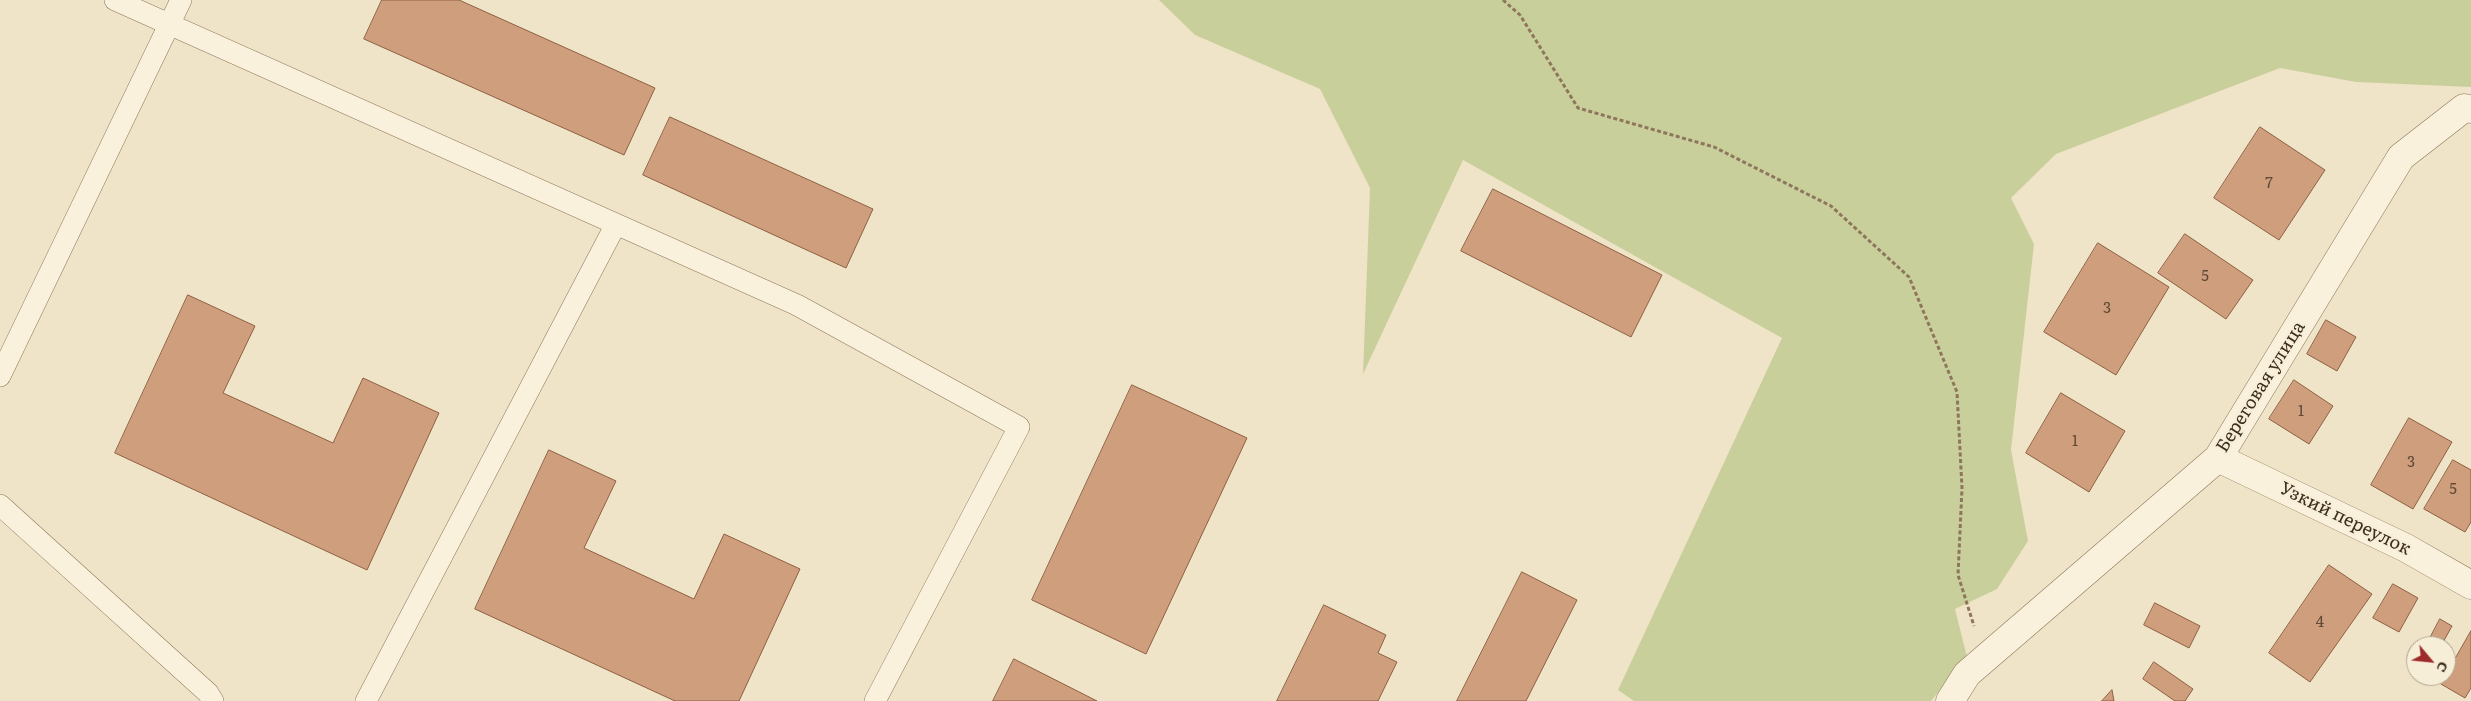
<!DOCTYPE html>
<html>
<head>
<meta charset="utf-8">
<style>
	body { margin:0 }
	#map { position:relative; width:2471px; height:701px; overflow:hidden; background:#f0e4c8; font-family:Literata,serif }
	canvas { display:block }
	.north { position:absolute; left:2406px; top:636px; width:50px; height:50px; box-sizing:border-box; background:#f7eed8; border:1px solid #ada18e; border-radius:50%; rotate:118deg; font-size:14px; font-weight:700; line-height:20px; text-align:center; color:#3d2e20 }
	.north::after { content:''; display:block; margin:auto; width:18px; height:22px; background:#9e2a2b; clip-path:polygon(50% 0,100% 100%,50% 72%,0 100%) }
</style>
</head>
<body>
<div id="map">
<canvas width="2471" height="701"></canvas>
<div class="north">С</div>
</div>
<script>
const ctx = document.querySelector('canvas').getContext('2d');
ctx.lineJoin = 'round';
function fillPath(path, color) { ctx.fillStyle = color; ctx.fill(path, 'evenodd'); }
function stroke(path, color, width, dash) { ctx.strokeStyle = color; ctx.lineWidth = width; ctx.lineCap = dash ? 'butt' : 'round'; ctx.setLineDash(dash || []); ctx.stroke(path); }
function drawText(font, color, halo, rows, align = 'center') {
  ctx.font = font + ' Literata,serif'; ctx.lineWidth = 4.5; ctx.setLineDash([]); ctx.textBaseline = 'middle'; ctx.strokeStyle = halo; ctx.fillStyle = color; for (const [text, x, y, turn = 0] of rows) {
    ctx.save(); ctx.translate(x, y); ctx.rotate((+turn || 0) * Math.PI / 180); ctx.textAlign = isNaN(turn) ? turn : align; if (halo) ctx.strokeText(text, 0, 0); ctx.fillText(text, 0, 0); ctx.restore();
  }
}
const green = new Path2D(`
	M 1159,0 L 2471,0 L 2471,87 L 2356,82 L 2280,68 L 2056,154 L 2011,198 L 2034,244 L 2011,450 L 2028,541 L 1997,589 L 1955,609 L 1967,657 L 1931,701 L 1634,701 L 1618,690 L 1782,338 L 1463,160 L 1363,374 L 1370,188 L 1320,89 L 1195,35 Z`);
const building = new Path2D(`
	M 382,0 L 459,0 L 655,88 L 624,155 L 364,39 Z
	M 670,117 L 873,209 L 846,268 L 643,175 Z
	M 2260,127 L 2325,170 L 2279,240 L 2214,198 Z
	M 1493,189 L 1662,275 L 1631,337 L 1461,251 Z
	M 2185,234 L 2253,280 L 2226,319 L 2158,273 Z
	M 2098,243 L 2169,287 L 2116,375 L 2044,332 Z
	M 188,295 L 255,326 L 223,393 L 333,443 L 363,378 L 439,413 L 367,570 L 115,453 Z
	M 2326,320 L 2356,337 L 2337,371 L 2307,354 Z
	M 2294,380 L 2333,406 L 2309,444 L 2269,419 Z
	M 1132,385 L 1247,438 L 1146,654 L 1032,600 Z
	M 2061,393 L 2125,431 L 2089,492 L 2026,453 Z
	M 2409,418 L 2452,442 L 2413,509 L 2371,485 Z
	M 549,450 L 616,481 L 584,548 L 694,599 L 724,534 L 800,569 L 739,701 L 675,701 L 475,609 Z
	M 2453,460 L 2471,470 L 2471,522 L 2465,532 L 2424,509 Z
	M 2329,565 L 2372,594 L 2310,682 L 2269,653 Z
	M 1522,572 L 1577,600 L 1526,701 L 1457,701 Z
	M 2393,584 L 2418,598 L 2399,632 L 2373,618 Z
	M 2155,603 L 2200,626 L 2189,648 L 2144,625 Z
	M 1324,605 L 1386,635 L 1378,653 L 1397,662 L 1378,701 L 1277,701 Z
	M 2440,619 L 2452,626 L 2441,646 L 2426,646 Z
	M 2471,631 L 2471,688 L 2465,698 L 2441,684 Z
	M 1014,659 L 1097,701 L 993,701 Z
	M 2154,662 L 2193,689 L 2185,701 L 2175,701 L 2143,679 Z
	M 2112,690 L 2114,701 L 2102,701 Z`);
const path = new Path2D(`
	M 1503,0 L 1520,15 L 1578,108 L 1714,147 L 1831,206 L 1909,277 L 1957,392 L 1962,488 L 1958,575 L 1974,626`);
const lane = new Path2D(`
	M 115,0 L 797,305 L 1019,427 L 875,701
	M 0,376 L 181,0
	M 0,505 L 208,693 L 213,701
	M 366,701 L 616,224`);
const street = new Path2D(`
	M 2218,458 L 2406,548 L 2471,585
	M 1950,701 L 1967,674 L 2218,458 L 2401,157 L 2464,108 L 2471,109`);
const numberNames = [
	["7",2269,184],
	["5",2205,277],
	["3",2107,309],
	["1",2301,412],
	["1",2075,442],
	["3",2411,463],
	["5",2453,490],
	["4",2320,623]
];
const streetNames = [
	["Береговая улица",2261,387,-58],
	["Узкий переулок",2345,519,26]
];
fillPath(green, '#c9cf9b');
fillPath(building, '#cf9f7d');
stroke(building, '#8d5f41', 1);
stroke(lane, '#8d765c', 22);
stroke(street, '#8d765c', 29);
stroke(path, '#8d765c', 3, [4, 2.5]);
stroke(lane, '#faf1dc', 21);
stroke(street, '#faf1dc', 28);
drawText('15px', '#624a37', null, numberNames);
drawText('18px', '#3d2e20', '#f7eed8', streetNames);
</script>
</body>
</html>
